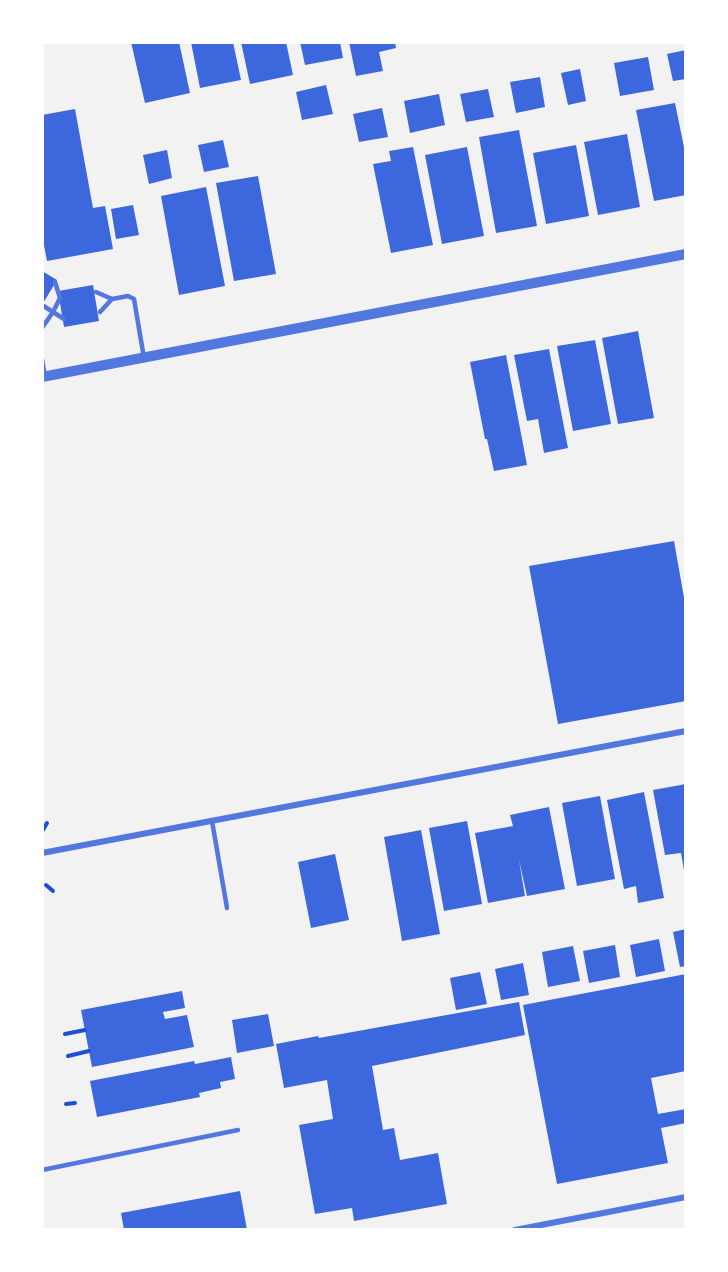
<!DOCTYPE html>
<html>
<head>
<meta charset="utf-8">
<style>
	body { margin:0 }
	#map { position:relative; width:728px; height:1272px; overflow:hidden; background:#f2f2f2; font-family:"Work Sans",sans-serif }
	canvas { display:block }
	.frame { position:absolute; inset:0; border:44px solid #fff; pointer-events:none }
</style>
</head>
<body>
<div id="map">
<canvas width="728" height="1272"></canvas>
<div class="frame"></div>
</div>
<script>
const ctx = document.querySelector('canvas').getContext('2d');
ctx.lineJoin = 'round';
function fillPath(path, color) { ctx.fillStyle = color; ctx.fill(path, 'evenodd'); }
function stroke(path, color, width, dash) { ctx.strokeStyle = color; ctx.lineWidth = width; ctx.lineCap = dash ? 'butt' : 'round'; ctx.setLineDash(dash || []); ctx.stroke(path); }
const building = new Path2D(`
	M 131,42 L 179,42 L 190,93 L 145,103 Z
	M 191,42 L 233,42 L 241,80 L 200,88 Z
	M 241,42 L 286,42 L 293,75 L 250,84 Z
	M 300,42 L 340,42 L 343,58 L 305,65 Z
	M 349,42 L 395,42 L 396,48 L 379,52 L 383,71 L 356,76 Z
	M 686,50 L 686,79 L 673,81 L 667,54 Z
	M 648,57 L 654,90 L 620,96 L 614,63 Z
	M 580,69 L 586,101 L 568,105 L 561,73 Z
	M 540,77 L 545,107 L 516,113 L 510,82 Z
	M 326,85 L 333,114 L 302,120 L 296,92 Z
	M 488,89 L 494,117 L 466,122 L 460,94 Z
	M 439,94 L 445,125 L 410,133 L 404,101 Z
	M 675,103 L 686,157 L 686,195 L 654,201 L 636,110 Z
	M 382,108 L 388,137 L 359,142 L 353,114 Z
	M 75,109 L 93,208 L 105,206 L 113,249 L 47,261 L 42,235 L 42,115 Z
	M 519,130 L 537,226 L 496,233 L 479,137 Z
	M 627,134 L 640,207 L 598,215 L 584,142 Z
	M 223,140 L 229,167 L 204,172 L 198,145 Z
	M 576,145 L 589,216 L 546,224 L 533,153 Z
	M 413,147 L 433,245 L 391,253 L 373,164 L 391,161 L 389,151 Z
	M 467,147 L 484,236 L 442,244 L 425,155 Z
	M 167,150 L 172,178 L 149,184 L 143,155 Z
	M 258,176 L 276,274 L 234,281 L 216,183 Z
	M 206,187 L 225,286 L 179,295 L 161,196 Z
	M 133,205 L 139,235 L 116,239 L 111,209 Z
	M 42,271 L 57,280 L 42,305 Z
	M 93,285 L 99,321 L 64,327 L 58,291 Z
	M 638,331 L 654,418 L 618,424 L 602,338 Z
	M 595,340 L 611,424 L 573,431 L 557,346 Z
	M 549,349 L 568,448 L 544,453 L 538,419 L 527,421 L 514,355 Z
	M 506,355 L 527,465 L 494,471 L 487,439 L 485,439 L 470,362 Z
	M 674,541 L 686,609 L 686,701 L 558,724 L 529,566 Z
	M 686,784 L 686,876 L 685,876 L 681,853 L 665,855 L 653,790 Z
	M 644,792 L 664,898 L 638,903 L 636,886 L 624,889 L 607,800 Z
	M 600,796 L 615,879 L 577,886 L 562,803 Z
	M 549,807 L 565,889 L 527,896 L 519,860 L 525,896 L 488,903 L 475,833 L 513,826 L 510,815 Z
	M 467,821 L 482,904 L 444,911 L 429,828 Z
	M 421,830 L 440,934 L 402,941 L 384,837 Z
	M 335,854 L 349,920 L 311,928 L 298,862 Z
	M 686,929 L 686,966 L 680,967 L 673,932 Z
	M 659,939 L 665,971 L 636,977 L 630,945 Z
	M 615,945 L 620,977 L 589,983 L 583,951 Z
	M 573,946 L 580,981 L 548,987 L 542,952 Z
	M 523,963 L 529,995 L 501,1000 L 495,969 Z
	M 480,972 L 487,1004 L 456,1010 L 450,978 Z
	M 686,974 L 686,1071 L 651,1078 L 658,1114 L 686,1109 L 686,1123 L 661,1128 L 668,1163 L 557,1184 L 523,1005 Z
	M 182,991 L 185,1008 L 163,1012 L 165,1019 L 187,1015 L 194,1047 L 92,1067 L 81,1010 Z
	M 519,1002 L 525,1035 L 372,1066 L 383,1130 L 394,1128 L 400,1160 L 438,1153 L 447,1204 L 354,1221 L 352,1208 L 315,1214 L 299,1125 L 333,1119 L 327,1080 L 284,1088 L 276,1044 L 318,1036 L 319,1038 Z
	M 268,1014 L 274,1046 L 237,1053 L 232,1020 Z
	M 231,1057 L 235,1079 L 220,1082 L 221,1088 L 199,1093 L 200,1097 L 97,1117 L 90,1081 L 194,1061 L 195,1064 Z
	M 240,1191 L 247,1230 L 124,1230 L 121,1213 Z`);
const path = new Path2D(`
	M 43,830 L 47,823
	M 46,885 L 53,891
	M 65,1034 L 85,1030
	M 68,1056 L 89,1051
	M 66,1104 L 75,1103`);
const service = new Path2D(`
	M 96,292 L 112,299 L 128,296 L 134,299 L 144,358
	M 42,305 L 53,312 L 60,298 L 55,282
	M 100,312 L 112,299
	M 42,328 L 53,312 L 64,319
	M 42,359 L 45,377
	M 212,821 L 227,908
	M 42,1170 L 238,1130`);
const minor = new Path2D(`
	M 42,853 L 686,731
	M 515,1230 L 686,1197`);
const tertiary = new Path2D(`
	M 42,377 L 686,254`);
fillPath(building, '#3d67dc');
stroke(path, '#1d4ed8', 4);
stroke(service, '#5277de', 4.5);
stroke(minor, '#5277de', 6);
stroke(tertiary, '#5277de', 10);
</script>
</body>
</html>
